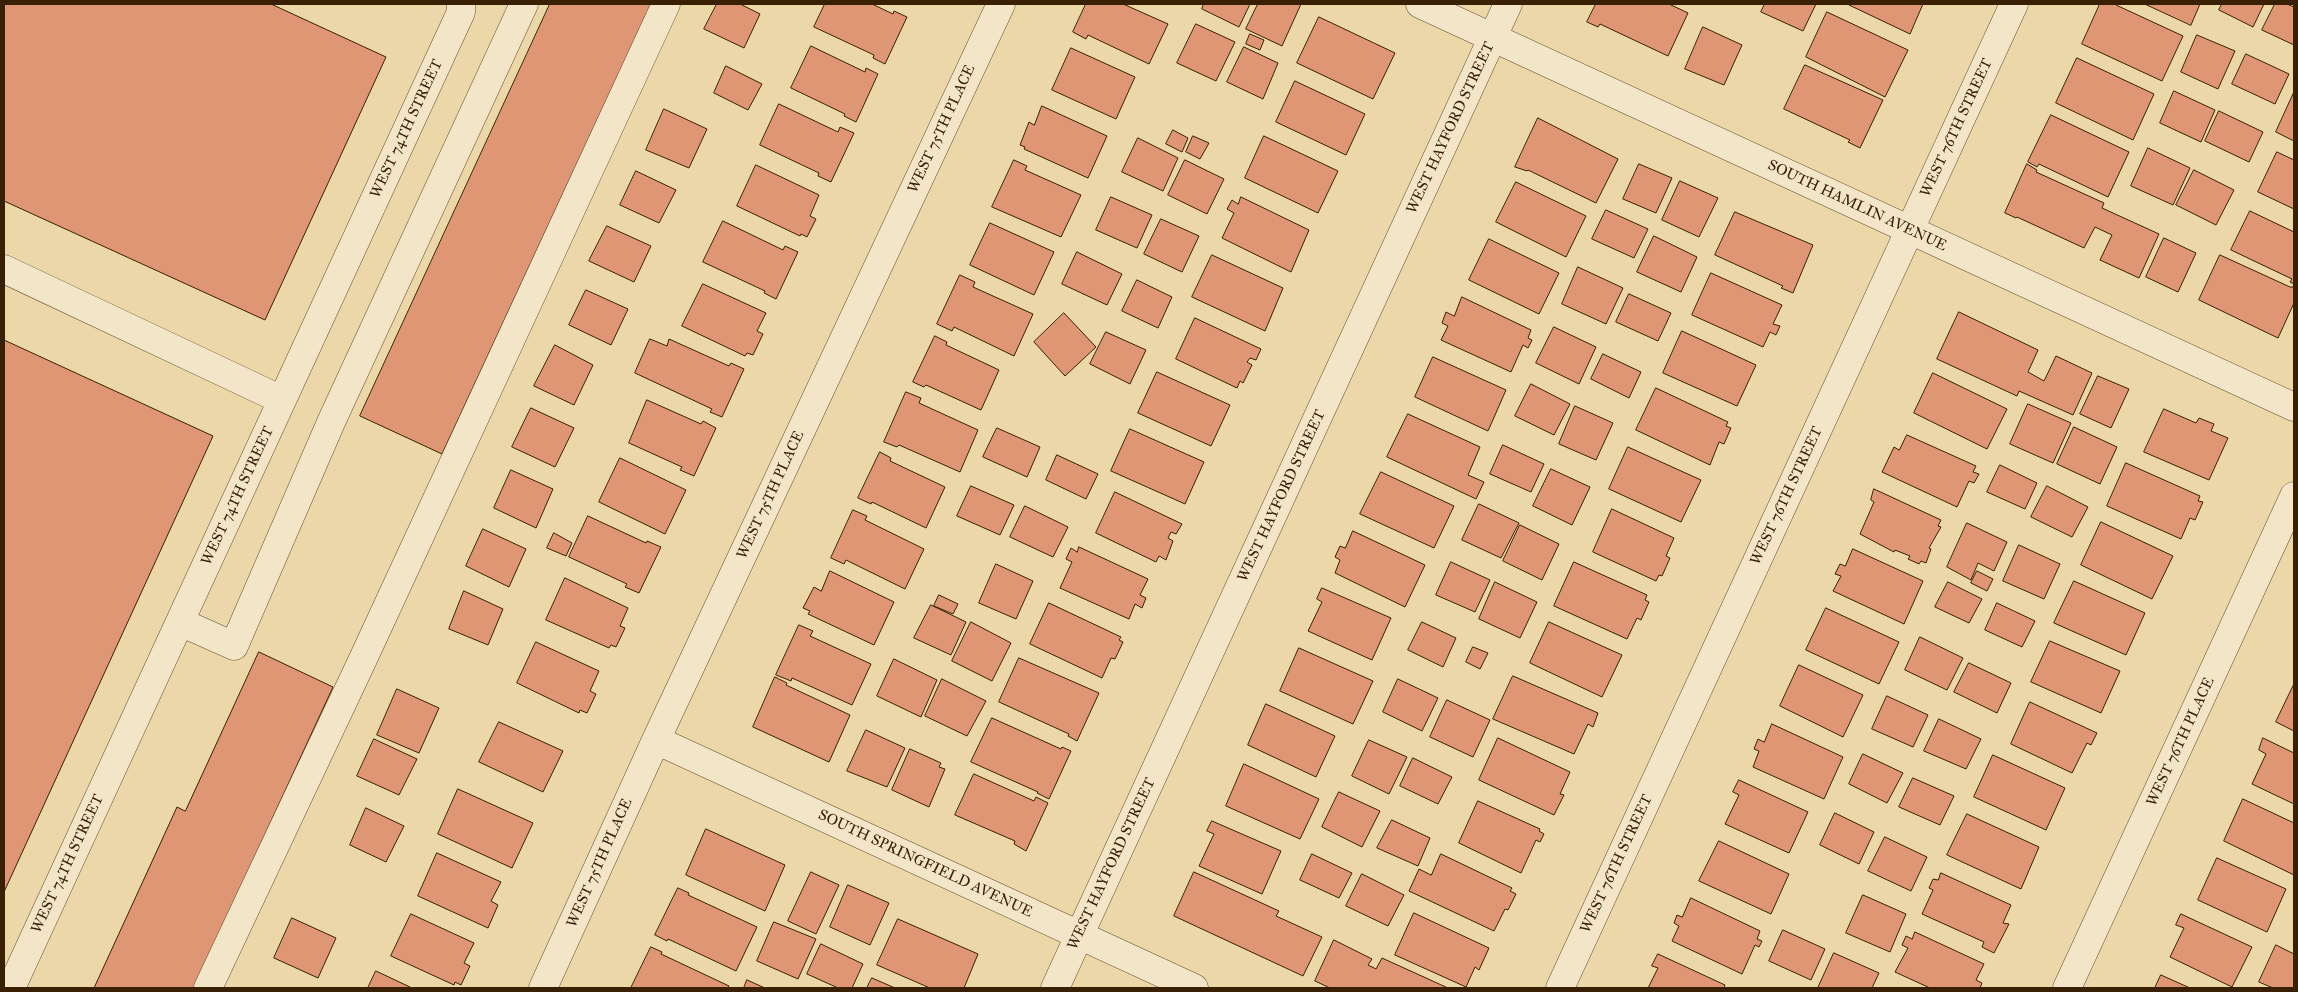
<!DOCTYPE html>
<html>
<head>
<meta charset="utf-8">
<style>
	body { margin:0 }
	#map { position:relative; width:2298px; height:992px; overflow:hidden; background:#ecd7a9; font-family:"IM FELL Great Primer",serif }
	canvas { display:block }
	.frame { position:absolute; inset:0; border:5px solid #392002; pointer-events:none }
</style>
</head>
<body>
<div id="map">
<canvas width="2298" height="992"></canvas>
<div class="frame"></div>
</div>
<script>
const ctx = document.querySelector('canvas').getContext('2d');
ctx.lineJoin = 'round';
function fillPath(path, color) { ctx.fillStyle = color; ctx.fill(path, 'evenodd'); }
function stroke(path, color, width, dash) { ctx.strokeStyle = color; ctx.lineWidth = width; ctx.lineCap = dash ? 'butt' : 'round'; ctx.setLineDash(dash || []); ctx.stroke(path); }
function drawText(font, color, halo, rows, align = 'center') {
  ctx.font = font + ' "IM FELL Great Primer",serif'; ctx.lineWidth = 5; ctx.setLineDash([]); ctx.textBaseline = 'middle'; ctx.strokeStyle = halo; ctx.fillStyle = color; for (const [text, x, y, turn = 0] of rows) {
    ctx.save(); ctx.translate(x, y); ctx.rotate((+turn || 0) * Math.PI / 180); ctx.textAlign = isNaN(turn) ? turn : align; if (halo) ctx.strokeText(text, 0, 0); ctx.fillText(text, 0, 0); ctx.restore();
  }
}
const building = new Path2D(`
	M 4,4 L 271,4 L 386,57 L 265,320 L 4,201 Z
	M 550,4 L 651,4 L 442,454 L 360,416 Z
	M 717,4 L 740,4 L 760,14 L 744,48 L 704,29 Z
	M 825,4 L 872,4 L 893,14 L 894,11 L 907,17 L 885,64 L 873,58 L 874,55 L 814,27 Z
	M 1086,4 L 1123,4 L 1168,24 L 1149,64 L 1088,35 L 1086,39 L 1073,32 Z
	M 1204,4 L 1250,4 L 1239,27 L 1202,9 Z
	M 1258,4 L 1301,4 L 1282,46 L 1246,29 Z
	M 1596,4 L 1669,4 L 1688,13 L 1668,56 L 1600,24 L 1598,27 L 1587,22 Z
	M 1765,4 L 1816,4 L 1803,31 L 1761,12 Z
	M 1849,4 L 1923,4 L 1910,34 L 1849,5 Z
	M 2100,4 L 2117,4 L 2116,5 L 2183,36 L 2162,81 L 2082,44 Z
	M 2145,4 L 2200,4 L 2191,25 Z
	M 2222,4 L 2264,4 L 2253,27 L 2219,10 Z
	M 2275,4 L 2287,4 L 2294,7 L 2294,45 L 2262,30 Z
	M 1827,12 L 1908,50 L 1885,97 L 1806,57 Z
	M 1319,17 L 1395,53 L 1373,99 L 1297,63 Z
	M 1196,24 L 1235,42 L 1216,81 L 1177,63 Z
	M 1703,27 L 1742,45 L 1724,85 L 1685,69 Z
	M 1250,34 L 1264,40 L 1260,50 L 1246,44 Z
	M 2197,35 L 2235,51 L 2218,89 L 2181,72 Z
	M 811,46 L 865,72 L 866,68 L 878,74 L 856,122 L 844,116 L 845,114 L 791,88 Z
	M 1244,47 L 1278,63 L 1263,99 L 1227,82 Z
	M 1071,48 L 1135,77 L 1116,119 L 1052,90 Z
	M 2246,54 L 2289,74 L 2275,104 L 2232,84 Z
	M 2077,58 L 2154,94 L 2133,140 L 2056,103 Z
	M 1805,65 L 1883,100 L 1860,148 L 1848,142 L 1850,140 L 1784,109 Z
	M 726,66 L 762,84 L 748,110 L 714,93 Z
	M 1295,81 L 1365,114 L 1346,155 L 1276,122 Z
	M 2174,91 L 2215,110 L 2201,142 L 2160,123 Z
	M 2294,92 L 2294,141 L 2276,132 Z
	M 779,104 L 838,132 L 840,127 L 854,133 L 831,182 L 818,176 L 819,173 L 760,145 Z
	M 1042,106 L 1107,136 L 1088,178 L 1024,149 L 1025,147 L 1020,145 L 1029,122 L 1034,125 Z
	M 664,109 L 707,129 L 689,168 L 646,150 Z
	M 2219,111 L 2263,132 L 2249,162 L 2205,141 Z
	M 2051,115 L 2129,152 L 2108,197 L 2039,164 L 2037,167 L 2028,162 Z
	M 1538,118 L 1618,159 L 1596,203 L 1528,170 L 1527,171 L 1515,167 Z
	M 1173,130 L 1188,138 L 1182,152 L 1166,144 Z
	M 1193,136 L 1209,143 L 1200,159 L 1186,152 Z
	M 1264,136 L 1338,171 L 1318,213 L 1245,178 Z
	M 1138,138 L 1178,158 L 1163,191 L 1122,172 Z
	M 2148,148 L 2190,168 L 2173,205 L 2131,186 Z
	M 2277,152 L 2294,160 L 2294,209 L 2258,192 Z
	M 1014,160 L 1027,166 L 1025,170 L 1081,195 L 1061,237 L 992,207 Z
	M 1185,160 L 1224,179 L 1207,214 L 1168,195 Z
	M 1639,164 L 1672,178 L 1656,213 L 1623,199 Z
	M 2027,164 L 2037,170 L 2036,172 L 2104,203 L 2102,208 L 2159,234 L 2139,278 L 2100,260 L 2112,235 L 2095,227 L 2084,248 L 2017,217 L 2016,218 L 2005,213 Z
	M 756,165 L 819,195 L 810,216 L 816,219 L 807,237 L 801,234 L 800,236 L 737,206 Z
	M 2194,170 L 2234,190 L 2216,225 L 2176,205 Z
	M 636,171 L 676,190 L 659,223 L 620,205 Z
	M 1680,181 L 1718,198 L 1699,237 L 1662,220 Z
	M 1516,182 L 1586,216 L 1566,257 L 1496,222 Z
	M 1111,197 L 1152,215 L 1137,248 L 1096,230 Z
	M 1241,197 L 1309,230 L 1291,272 L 1222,238 L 1234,213 L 1227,209 L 1232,200 L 1238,204 Z
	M 1606,210 L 1648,229 L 1634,258 L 1592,239 Z
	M 2250,211 L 2294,232 L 2294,284 L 2290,282 L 2292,279 L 2231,250 Z
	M 1735,212 L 1813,245 L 1793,293 L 1781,288 L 1783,286 L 1715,255 Z
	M 1161,219 L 1199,236 L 1182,272 L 1144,254 Z
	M 723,221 L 783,250 L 785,246 L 798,252 L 776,299 L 764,293 L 765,291 L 703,262 Z
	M 990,223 L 1054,252 L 1034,295 L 970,265 Z
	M 607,226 L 651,246 L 634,282 L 589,261 Z
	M 1654,236 L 1697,257 L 1681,292 L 1637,272 Z
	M 2164,238 L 2196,253 L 2178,292 L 2146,277 Z
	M 1489,239 L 1559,273 L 1539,314 L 1469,280 Z
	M 1077,252 L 1122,274 L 1107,305 L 1062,284 Z
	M 1212,255 L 1283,288 L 1265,331 L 1192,297 Z
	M 2220,255 L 2290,287 L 2294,287 L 2294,303 L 2278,338 L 2199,300 Z
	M 1578,267 L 1623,288 L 1606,324 L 1562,304 Z
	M 1711,273 L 1782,305 L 1773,324 L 1780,326 L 1776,335 L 1770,332 L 1763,347 L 1692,315 Z
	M 960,275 L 975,282 L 973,287 L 1033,314 L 1014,356 L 954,327 L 952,331 L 937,324 Z
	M 1137,280 L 1172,297 L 1158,328 L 1122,311 Z
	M 703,284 L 766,313 L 757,331 L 763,334 L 753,355 L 747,353 L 745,356 L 682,326 Z
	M 586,290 L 628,309 L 611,345 L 569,325 Z
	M 1629,294 L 1671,313 L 1658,341 L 1616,322 Z
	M 1462,297 L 1531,330 L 1528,338 L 1532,340 L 1528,348 L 1523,345 L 1511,372 L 1441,340 L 1448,326 L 1442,323 L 1446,312 L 1454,316 Z
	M 1959,312 L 2038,350 L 2028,372 L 2044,381 L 2056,356 L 2092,373 L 2073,415 L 2019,391 L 2017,396 L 1937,359 Z
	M 1064,313 L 1096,347 L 1065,376 L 1034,342 Z
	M 1195,318 L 1261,349 L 1256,360 L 1250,358 L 1247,362 L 1252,365 L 1243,383 L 1240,381 L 1237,388 L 1176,359 Z
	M 1554,327 L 1596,347 L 1579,384 L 1536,363 Z
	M 1682,331 L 1756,365 L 1737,406 L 1663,373 Z
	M 1106,332 L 1146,350 L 1130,384 L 1090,364 Z
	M 935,336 L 947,342 L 946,345 L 999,370 L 981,410 L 926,385 L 924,387 L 913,382 Z
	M 650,339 L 667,346 L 669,339 L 729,366 L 731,363 L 744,369 L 722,417 L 710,412 L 712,409 L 635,373 Z
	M 4,340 L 213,436 L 4,892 Z
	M 555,345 L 593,365 L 574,405 L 534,386 Z
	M 1603,354 L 1641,372 L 1629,398 L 1591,379 Z
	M 1433,357 L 1506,390 L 1488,431 L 1415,397 Z
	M 1157,372 L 1230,405 L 1211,446 L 1138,413 Z
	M 1933,373 L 2007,409 L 1987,449 L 1914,413 Z
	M 2098,376 L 2129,389 L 2111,428 L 2080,414 Z
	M 1531,384 L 1570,404 L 1554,435 L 1515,416 Z
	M 1656,388 L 1728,422 L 1726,426 L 1731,428 L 1724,444 L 1719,442 L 1710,465 L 1636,430 Z
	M 906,392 L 921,398 L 919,403 L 978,430 L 960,472 L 899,445 L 897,447 L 884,442 Z
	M 647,400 L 701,424 L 703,421 L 716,428 L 694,476 L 680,470 L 682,467 L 629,443 Z
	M 2028,404 L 2071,423 L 2053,463 L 2010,444 Z
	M 1575,406 L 1613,423 L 1596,460 L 1559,444 Z
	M 531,408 L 574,428 L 555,467 L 512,447 Z
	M 2164,409 L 2196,423 L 2199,418 L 2214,424 L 2211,431 L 2228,438 L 2209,480 L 2144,452 Z
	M 1408,414 L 1480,447 L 1468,475 L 1484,482 L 1476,499 L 1387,457 Z
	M 2074,427 L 2117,447 L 2100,484 L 2057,464 Z
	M 997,428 L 1040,447 L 1027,477 L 983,457 Z
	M 1130,429 L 1204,462 L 1185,504 L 1111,471 Z
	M 1907,435 L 1976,466 L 1973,472 L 1979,474 L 1974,483 L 1969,481 L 1957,507 L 1882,472 L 1894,447 L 1899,450 Z
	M 1503,445 L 1544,464 L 1531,492 L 1490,474 Z
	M 1628,447 L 1701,480 L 1681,522 L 1609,489 Z
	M 880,452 L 891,458 L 890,461 L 945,487 L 926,528 L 872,502 L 871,504 L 858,498 Z
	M 1057,455 L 1098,474 L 1086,499 L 1046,480 Z
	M 620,458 L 686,490 L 665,534 L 599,502 Z
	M 2126,463 L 2200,496 L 2198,501 L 2203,502 L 2195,520 L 2190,518 L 2181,539 L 2107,506 Z
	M 2000,465 L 2037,483 L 2025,509 L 1987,492 Z
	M 1551,469 L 1590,487 L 1572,525 L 1533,506 Z
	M 511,470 L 553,489 L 536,528 L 494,508 Z
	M 1381,472 L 1454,506 L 1434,548 L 1360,514 Z
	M 971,486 L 1014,505 L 1000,535 L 957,516 Z
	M 2047,486 L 2088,507 L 2072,537 L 2031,517 Z
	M 1874,489 L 1941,520 L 1938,526 L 1941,527 L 1929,548 L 1931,549 L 1926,563 L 1921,561 L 1919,564 L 1908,559 L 1910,556 L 1895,550 L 1894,552 L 1860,534 L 1874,502 L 1871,500 Z
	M 1115,492 L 1182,524 L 1176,534 L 1171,532 L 1168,538 L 1173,541 L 1166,560 L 1159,556 L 1156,562 L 1096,533 Z
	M 1479,504 L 1519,523 L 1501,558 L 1462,540 Z
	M 1025,506 L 1068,527 L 1053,557 L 1010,537 Z
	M 1612,509 L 1674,538 L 1666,556 L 1670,558 L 1662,576 L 1659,575 L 1656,581 L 1593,552 Z
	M 853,510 L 867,516 L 865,520 L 924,549 L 905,589 L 846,560 L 844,564 L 831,558 Z
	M 588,516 L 646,543 L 647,541 L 661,547 L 639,593 L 625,587 L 627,584 L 569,557 Z
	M 2101,522 L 2173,556 L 2152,599 L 2081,565 Z
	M 1967,523 L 2007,542 L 1994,571 L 1978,563 L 1971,580 L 1947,567 Z
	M 1520,525 L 1559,544 L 1542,580 L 1503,561 Z
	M 483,529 L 526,549 L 509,587 L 466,566 Z
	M 1353,531 L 1425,565 L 1405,607 L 1335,573 L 1340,560 L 1335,557 L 1340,546 L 1345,548 Z
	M 554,533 L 572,543 L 566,556 L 547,548 Z
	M 2019,545 L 2060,564 L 2044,599 L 2003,581 Z
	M 1079,547 L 1148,579 L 1140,595 L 1146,598 L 1142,608 L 1135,604 L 1129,619 L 1060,588 L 1072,562 L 1066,559 L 1071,548 L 1077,552 Z
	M 1853,549 L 1923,581 L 1904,624 L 1833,591 L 1841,576 L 1835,574 L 1840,564 L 1845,566 Z
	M 1451,562 L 1490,580 L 1475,612 L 1436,595 Z
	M 1574,562 L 1647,595 L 1645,600 L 1649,602 L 1641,620 L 1637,618 L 1627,639 L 1554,606 Z
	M 996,564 L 1033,581 L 1016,619 L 979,603 Z
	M 830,571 L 894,602 L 874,645 L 808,614 L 810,611 L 803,608 L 814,587 L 821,591 Z
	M 1977,571 L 1993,579 L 1987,591 L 1971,583 Z
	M 565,578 L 628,608 L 620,626 L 625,628 L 616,647 L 611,645 L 609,648 L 546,620 Z
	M 2074,581 L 2145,613 L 2126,655 L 2054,623 Z
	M 1495,582 L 1537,602 L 1520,638 L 1479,619 Z
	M 1948,582 L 1982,599 L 1969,623 L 1935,607 Z
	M 1322,588 L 1391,618 L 1372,660 L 1308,631 L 1322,602 L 1317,599 Z
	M 464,591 L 503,609 L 488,645 L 449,629 Z
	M 939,595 L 958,604 L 953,614 L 934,606 Z
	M 1049,603 L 1121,637 L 1119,640 L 1123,642 L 1115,659 L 1111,658 L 1102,678 L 1030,644 Z
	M 1997,603 L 2035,621 L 2022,647 L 1985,630 Z
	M 931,605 L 966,622 L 951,655 L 914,638 Z
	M 1826,608 L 1899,642 L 1879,684 L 1806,650 Z
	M 971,622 L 1011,643 L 992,681 L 952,661 Z
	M 1422,622 L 1456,638 L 1443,667 L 1408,650 Z
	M 1549,622 L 1622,655 L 1602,697 L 1530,663 Z
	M 799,625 L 813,631 L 810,636 L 871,664 L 852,705 L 792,678 L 791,681 L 776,675 Z
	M 1920,637 L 1963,658 L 1947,690 L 1905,670 Z
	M 2050,641 L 2120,671 L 2101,713 L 2031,682 Z
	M 536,642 L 599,671 L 590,691 L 596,694 L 587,713 L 580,710 L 579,713 L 517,683 Z
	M 1473,647 L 1488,653 L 1480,669 L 1466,662 Z
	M 1299,648 L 1373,681 L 1353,724 L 1280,691 Z
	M 259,652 L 333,687 L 194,988 L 94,988 L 177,807 L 185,811 Z
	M 1019,658 L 1099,693 L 1077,741 L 1068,736 L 1069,734 L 999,702 Z
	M 894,659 L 937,680 L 921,717 L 877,696 Z
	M 1969,663 L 2011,683 L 1997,713 L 1954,692 Z
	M 1799,665 L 1863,695 L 1843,737 L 1780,706 Z
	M 1513,676 L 1598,713 L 1593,727 L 1588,724 L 1574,754 L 1493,719 Z
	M 775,677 L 787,683 L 786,685 L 850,715 L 829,762 L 753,727 Z
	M 942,679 L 986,701 L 967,736 L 925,716 Z
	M 1398,679 L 1438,698 L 1422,731 L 1383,712 Z
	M 2294,684 L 2294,731 L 2276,722 Z
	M 397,689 L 439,708 L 419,753 L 377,735 Z
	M 1887,696 L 1928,715 L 1913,747 L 1872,729 Z
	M 1447,700 L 1490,720 L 1473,757 L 1430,737 Z
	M 2030,702 L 2097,733 L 2091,745 L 2087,743 L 2072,773 L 2011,744 Z
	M 1266,704 L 1335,736 L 1316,777 L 1248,745 Z
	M 992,718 L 1061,749 L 1062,747 L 1071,751 L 1049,799 L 1037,793 L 1038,792 L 971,762 Z
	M 1939,719 L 1981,739 L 1966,769 L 1924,751 Z
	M 499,722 L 563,751 L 543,792 L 479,762 Z
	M 1772,724 L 1843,757 L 1824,799 L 1753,767 L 1759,751 L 1754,749 L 1758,739 L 1764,742 Z
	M 866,730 L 905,748 L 887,787 L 847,771 Z
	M 1498,738 L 1570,772 L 1560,794 L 1564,795 L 1554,815 L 1479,780 Z
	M 2263,738 L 2294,753 L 2294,804 L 2252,784 L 2266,754 L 2259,750 Z
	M 374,739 L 417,759 L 399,795 L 357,776 Z
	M 1369,740 L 1407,757 L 1389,794 L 1352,776 Z
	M 910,749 L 941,763 L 939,767 L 945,769 L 929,807 L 892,790 Z
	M 1863,754 L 1903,773 L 1887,803 L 1849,784 Z
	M 1993,755 L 2065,788 L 2046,830 L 1974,797 Z
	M 1413,758 L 1452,777 L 1438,804 L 1400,786 Z
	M 1244,764 L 1319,799 L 1300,839 L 1226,806 Z
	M 974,774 L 1034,801 L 1036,797 L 1048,803 L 1026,851 L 1014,844 L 1015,841 L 955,815 Z
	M 1913,778 L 1954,796 L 1940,825 L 1899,807 Z
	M 1739,780 L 1808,812 L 1789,853 L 1725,824 L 1739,795 L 1733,792 Z
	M 458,789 L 533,823 L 512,868 L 438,834 Z
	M 1339,792 L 1380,811 L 1362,847 L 1322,827 Z
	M 2243,799 L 2294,823 L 2294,875 L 2224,841 Z
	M 1478,801 L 1540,829 L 1539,831 L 1544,834 L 1540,842 L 1536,840 L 1521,873 L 1459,843 Z
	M 366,808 L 404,826 L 386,862 L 350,845 Z
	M 1835,813 L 1874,832 L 1859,864 L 1820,845 Z
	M 1967,814 L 2039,847 L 2021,889 L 1947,855 Z
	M 1392,820 L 1430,838 L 1418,866 L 1377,848 Z
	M 1212,821 L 1281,851 L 1262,894 L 1199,866 L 1214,834 L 1207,831 Z
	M 706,829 L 785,865 L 765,911 L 686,875 Z
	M 1885,837 L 1927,857 L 1911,891 L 1868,871 Z
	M 1719,841 L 1789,874 L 1771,914 L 1699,881 Z
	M 437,853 L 501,882 L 491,901 L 498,905 L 488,928 L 418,896 Z
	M 1312,854 L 1352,873 L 1339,898 L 1300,880 Z
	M 1441,854 L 1512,888 L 1510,891 L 1516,894 L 1508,910 L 1505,909 L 1494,931 L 1409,891 L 1419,869 L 1431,875 Z
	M 2217,858 L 2286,889 L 2267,932 L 2198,900 Z
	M 811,872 L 839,885 L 816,934 L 788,921 Z
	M 1194,872 L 1279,911 L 1276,916 L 1322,937 L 1303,976 L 1174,916 Z
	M 1941,873 L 2011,905 L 2003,923 L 2009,924 L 1994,953 L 1982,947 L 1984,942 L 1922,914 L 1933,890 L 1929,888 L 1933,879 L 1938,880 Z
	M 1362,874 L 1404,895 L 1388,926 L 1346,906 Z
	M 848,885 L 889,903 L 870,945 L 830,927 Z
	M 678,888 L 689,893 L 688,895 L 757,927 L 736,971 L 668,939 L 667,941 L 655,935 Z
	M 1863,895 L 1906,914 L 1890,952 L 1846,933 Z
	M 1691,898 L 1760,931 L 1757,939 L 1762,941 L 1759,947 L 1755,945 L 1742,974 L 1672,941 L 1679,926 L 1674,923 L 1677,915 L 1682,917 Z
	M 1414,913 L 1489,948 L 1479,970 L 1475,967 L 1466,987 L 1395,955 Z
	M 411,914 L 474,943 L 464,963 L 470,966 L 461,985 L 455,982 L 454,985 L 391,956 Z
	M 2181,914 L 2252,947 L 2232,987 L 2170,957 L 2184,928 L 2176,925 Z
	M 292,918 L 336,938 L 318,978 L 274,958 Z
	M 898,919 L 978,954 L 964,988 L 930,988 L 877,965 Z
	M 774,922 L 816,939 L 798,979 L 757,961 Z
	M 1783,930 L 1825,949 L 1811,980 L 1769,961 Z
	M 1915,932 L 1984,964 L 1976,980 L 1982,983 L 1980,988 L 1930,988 L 1895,972 L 1908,948 L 1902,945 L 1906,936 L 1912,939 Z
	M 1334,940 L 1372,959 L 1368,965 L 1376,969 L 1382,958 L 1448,988 L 1330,988 L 1315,981 Z
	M 821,944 L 863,964 L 852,988 L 838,988 L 807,974 Z
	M 2276,945 L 2294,954 L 2294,988 L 2273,988 L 2259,982 Z
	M 651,947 L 662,952 L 661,954 L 729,986 L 728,988 L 631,988 Z
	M 1834,953 L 1879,973 L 1872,988 L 1818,988 Z
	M 1658,954 L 1725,985 L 1724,988 L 1648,988 L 1658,968 L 1652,966 Z
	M 376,971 L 412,988 L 368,988 Z
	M 2161,975 L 2190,988 L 2155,988 Z
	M 872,978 L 895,988 L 867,988 Z
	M 747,980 L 765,988 L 744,988 Z`);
const minor = new Path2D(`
	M 1420,4 L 2294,407
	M 4,269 L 282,400
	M 180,622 L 234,646 L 332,420 L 524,4
	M 656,740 L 1194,988
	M 11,988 L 461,12 L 461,4
	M 208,988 L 363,659 L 666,4
	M 543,988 L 656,740 L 1001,4
	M 1055,988 L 1508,4
	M 1560,988 L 2014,4
	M 2067,988 L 2294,496`);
const streetNames = [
	["WEST HAYFORD STREET",1451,128,-65],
	["WEST 76TH STREET",1957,128,-65],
	["WEST 74TH STREET",407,129,-65],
	["WEST 75TH PLACE",942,129,-65],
	["SOUTH HAMLIN AVENUE",1857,206,25],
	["WEST 75TH PLACE",771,495,-65],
	["WEST 74TH STREET",238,496,-65],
	["WEST HAYFORD STREET",1282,496,-65],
	["WEST 76TH STREET",1787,496,-65],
	["WEST 76TH PLACE",2181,742,-65],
	["WEST 75TH PLACE",600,863,-66],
	["WEST 74TH STREET",68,864,-65],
	["SOUTH SPRINGFIELD AVENUE",925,864,25],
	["WEST HAYFORD STREET",1112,864,-65],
	["WEST 76TH STREET",1617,864,-65]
];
fillPath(building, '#df9675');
stroke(building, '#392002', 1);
stroke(minor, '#664e2c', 29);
stroke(minor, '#f3e5c7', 28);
drawText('15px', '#392002', '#f3e5c7', streetNames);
</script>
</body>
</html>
